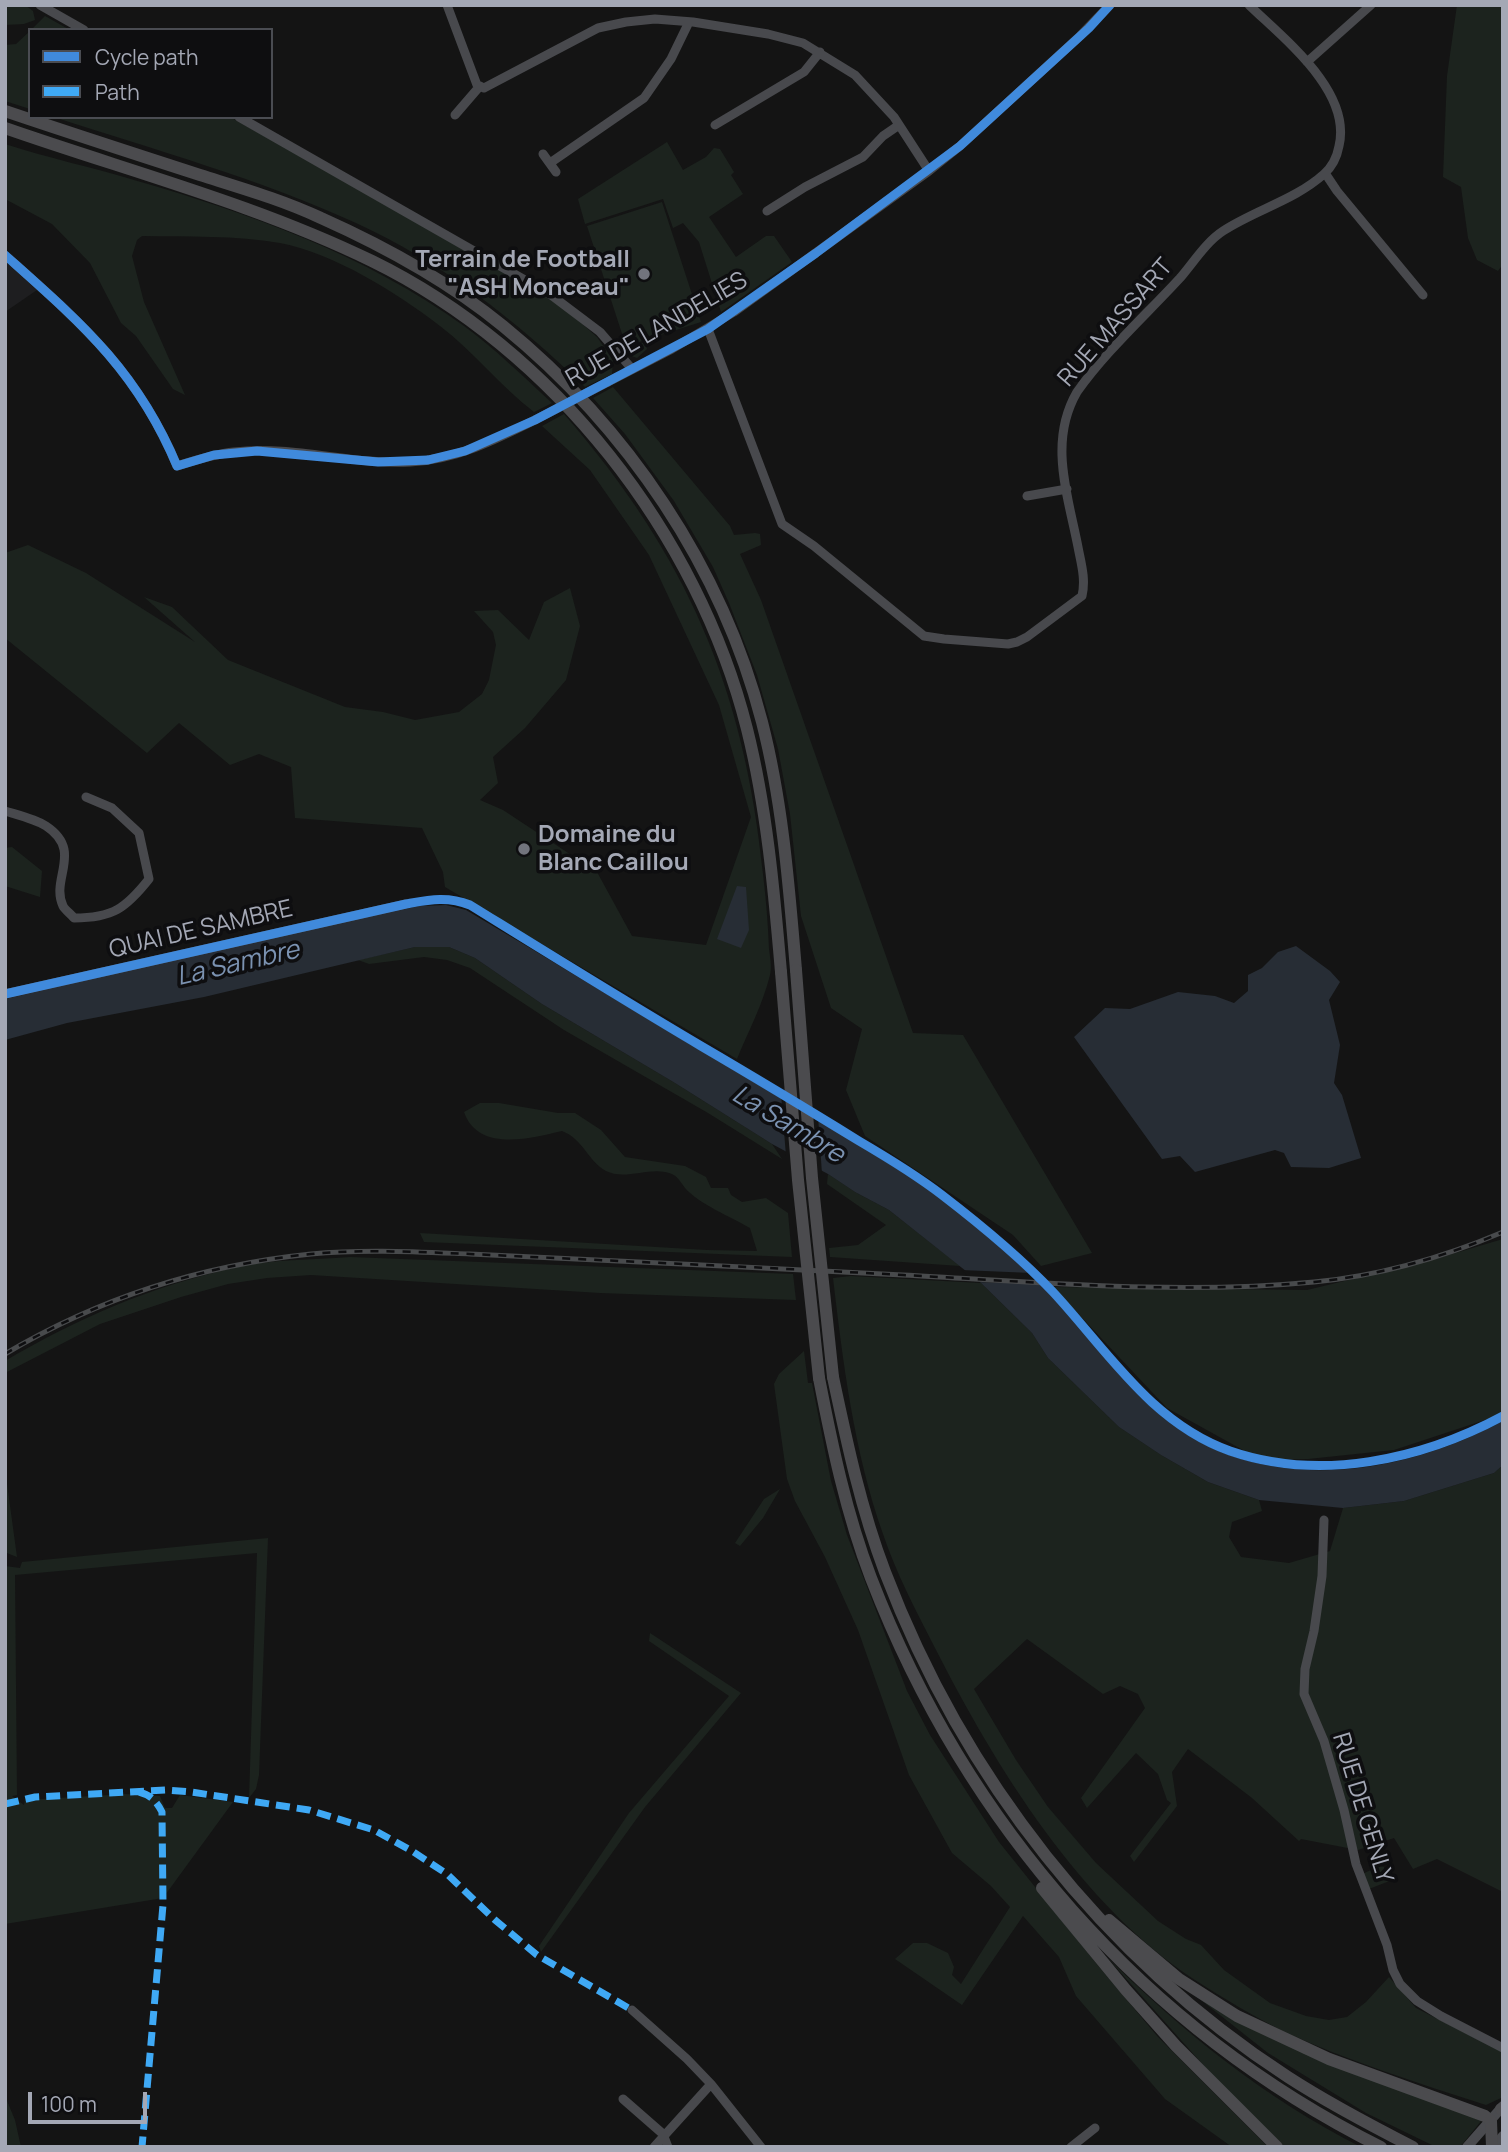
<!DOCTYPE html>
<html>
<head>
<meta charset="utf-8">
<style>
	body { margin:0 }
	#map { position:relative; width:1508px; height:2152px; overflow:hidden; background:#141414; font-family:Manrope,sans-serif }
	canvas { display:block }
	.frame { position:absolute; inset:0; border:7px solid #a4a8b5; pointer-events:none }
	.legend { position:absolute; left:28px; top:28px; width:245px; height:91px; box-sizing:border-box; background:#0e0e10; border:2px solid #4a4c52; margin:0; padding:9px 12px; list-style:none; font-size:21px; color:#a4a8b5 }
	.legend li { display:flex; align-items:center; gap:14px; height:35px }
	.legend b { width:35px; border:2px solid #4a4c52 }
	.scale { position:absolute; left:28px; top:2092px; width:119px; height:32px; box-sizing:border-box; border:4px solid #a4a8b5; border-top:0; padding-left:9px; font-size:21px; line-height:24px; white-space:nowrap; color:#a4a8b5; -webkit-text-stroke:5px #0e0e10; paint-order:stroke }
</style>
</head>
<body>
<div id="map">
<canvas width="1508" height="2152"></canvas>
<div class="frame"></div>
<ul class="legend">
<li><b style="height:9px;background:#408adc"></b>Cycle path</li>
<li><b style="height:9px;background:#3fa9f5"></b>Path</li>
</ul>
<div class="scale">100 m</div>
</div>
<script>
const ctx = document.querySelector('canvas').getContext('2d');
ctx.lineJoin = 'round';
function fillPath(path, color) { ctx.fillStyle = color; ctx.fill(path, 'evenodd'); }
function stroke(path, color, width, dash) { ctx.strokeStyle = color; ctx.lineWidth = width; ctx.lineCap = dash ? 'butt' : 'round'; ctx.setLineDash(dash || []); ctx.stroke(path); }
function drawText(font, color, halo, rows, align = 'center') {
  ctx.font = font + ' Manrope,sans-serif'; ctx.lineWidth = 7; ctx.setLineDash([]); ctx.textBaseline = 'middle'; ctx.strokeStyle = halo; ctx.fillStyle = color; for (const [text, x, y, turn = 0] of rows) {
    ctx.save(); ctx.translate(x, y); ctx.rotate((+turn || 0) * Math.PI / 180); ctx.textAlign = isNaN(turn) ? turn : align; if (halo) ctx.strokeText(text, 0, 0); ctx.fillText(text, 0, 0); ctx.restore();
  }
}
const built = new Path2D(`
	M 5,261 L 37,290 L 5,312 Z`);
const green = new Path2D(`
	M 5,5 L 25,5 L 33,11 L 35,20 L 24,24 L 5,25 Z
	M 1457,5 L 1503,5 L 1503,264 L 1498,271 L 1477,260 L 1468,238 L 1461,187 L 1443,177 L 1447,76 Z
	M 45,16 L 70,30 L 31,30 Z
	M 30,31 L 30,109 L 5,101 L 5,45 L 16,44 Z
	M 54,117 L 230,117 L 330,172 L 563,307 L 597,337 L 613,360 L 612,374 L 585,387 C 517,321 443,263 356,223 C 260,179 155,150 54,117 Z
	M 667,142 L 683,170 L 706,157 L 714,148 L 720,149 L 734,172 L 731,175 L 743,194 L 709,217 L 736,257 L 766,236 L 774,236 L 792,262 L 721,312 L 699,242 L 683,223 L 673,228 L 663,199 L 585,224 L 578,199 Z
	M 5,144 C 48,158 91,167 134,180 C 249,213 366,255 464,326 C 495,349 524,377 552,403 L 534,412 C 500,386 474,352 440,326 C 396,292 335,254 280,243 C 235,235 188,237 142,236 L 137,240 L 132,256 L 144,302 L 185,395 L 173,389 L 136,336 L 121,323 L 90,263 L 52,224 L 5,199 Z
	M 662,202 L 701,322 L 626,346 L 587,226 Z
	M 645,342 L 647,349 L 637,358 L 629,355 L 622,350 Z
	M 613,387 L 730,526 L 734,535 L 755,533 L 760,534 L 761,545 L 740,554 L 761,600 L 913,1033 L 963,1035 L 1092,1253 L 1041,1266 L 1013,1235 L 865,1136 L 846,1090 L 862,1029 L 831,1008 L 801,916 L 790,814 L 778,749 L 757,675 L 729,603 L 713,567 L 674,501 L 625,434 L 593,398 Z
	M 564,414 C 687,556 744,687 763,874 C 766,899 768,924 769,949 C 770,957 772,967 770,975 C 763,1004 748,1032 737,1059 L 445,887 L 443,872 L 422,828 L 295,818 L 291,767 L 259,754 L 230,765 L 179,723 L 147,753 L 5,638 L 5,553 L 28,545 L 86,573 L 195,642 L 144,597 L 172,607 L 228,660 L 345,707 L 383,712 L 415,720 L 459,712 L 482,694 L 489,680 L 496,645 L 493,632 L 474,611 L 498,610 L 529,640 L 544,602 L 570,588 L 580,626 L 566,680 L 525,728 L 493,757 L 498,783 L 480,800 L 503,810 L 597,872 L 632,936 L 706,945 L 751,817 L 719,705 L 649,555 L 590,470 L 542,426 Z
	M 12,847 L 42,871 L 40,897 L 5,886 L 5,848 Z
	M 415,947 L 449,947 L 475,958 L 542,1004 L 675,1083 L 772,1144 L 782,1159 L 708,1113 L 564,1030 L 470,968 L 447,960 L 424,957 L 369,964 L 358,960 Z
	M 480,1103 L 499,1103 L 558,1113 L 575,1113 L 601,1130 L 625,1157 L 685,1166 L 706,1177 L 711,1188 L 728,1188 L 731,1195 L 742,1202 L 766,1198 L 788,1213 L 792,1257 L 424,1242 L 420,1233 L 707,1250 L 757,1251 L 750,1228 C 731,1217 699,1204 685,1188 C 679,1180 677,1174 665,1172 C 647,1168 624,1180 606,1171 C 588,1161 583,1139 562,1131 C 532,1138 478,1153 464,1112 Z
	M 828,1174 L 855,1192 L 889,1210 L 960,1266 L 830,1257 L 829,1248 L 858,1245 L 886,1225 L 827,1184 Z
	M 1503,1239 L 1503,1414 L 1394,1450 L 1308,1459 L 1261,1460 L 1167,1408 L 1053,1287 L 1307,1290 L 1432,1260 Z
	M 350,1257 L 793,1274 L 796,1300 L 600,1293 L 311,1275 L 267,1278 L 228,1284 L 181,1297 L 100,1324 L 5,1373 L 5,1361 C 78,1318 150,1287 233,1268 C 271,1259 312,1260 350,1257 Z
	M 851,1276 L 981,1283 L 1032,1333 L 1048,1358 L 1119,1427 L 1161,1455 L 1208,1482 L 1259,1500 L 1262,1511 L 1232,1522 L 1229,1537 L 1241,1557 L 1289,1563 L 1330,1551 L 1343,1508 L 1404,1501 L 1494,1473 L 1503,1465 L 1503,1892 L 1437,1859 L 1413,1869 L 1394,1838 L 1358,1850 L 1301,1839 L 1299,1841 L 1252,1798 L 1188,1749 L 1172,1772 L 1177,1806 L 1134,1862 L 1130,1856 L 1171,1803 L 1167,1800 L 1158,1774 L 1136,1753 L 1087,1808 L 1081,1798 L 1145,1708 L 1138,1694 L 1120,1686 L 1103,1694 L 1027,1639 L 974,1689 L 1016,1760 L 1048,1807 L 1096,1863 L 1158,1921 L 1186,1939 L 1201,1945 L 1224,1970 L 1270,2003 L 1306,2016 L 1329,2020 L 1347,2017 L 1366,2002 L 1389,1977 L 1416,2008 L 1503,2052 L 1501,2098 L 1486,2105 C 1418,2083 1348,2061 1283,2031 C 1253,2016 1223,1998 1195,1980 C 1081,1906 995,1766 935,1648 C 916,1611 896,1573 883,1534 C 854,1452 843,1363 833,1278 Z
	M 804,1351 L 808,1383 L 812,1383 L 831,1481 L 847,1535 L 907,1691 L 930,1735 L 999,1842 L 1100,1968 L 1158,2037 L 1268,2147 L 1232,2147 L 1165,2099 L 1076,1996 L 1059,1957 L 1023,1916 L 962,2005 L 895,1959 L 913,1943 L 927,1943 L 948,1953 L 954,1967 L 952,1975 L 961,1984 L 1010,1907 L 991,1886 L 952,1853 L 909,1775 L 858,1630 L 825,1557 L 795,1501 L 787,1479 L 774,1384 L 779,1374 Z
	M 5,1469 L 17,1557 L 7,1553 L 5,1556 Z
	M 780,1489 L 763,1518 L 740,1546 L 735,1543 L 764,1499 Z
	M 268,1538 L 259,1775 L 256,1789 L 249,1798 L 257,1553 L 15,1575 L 17,1795 L 12,1796 L 24,1805 L 25,1800 L 125,1794 L 160,1796 L 165,1808 L 172,1808 L 180,1795 L 233,1802 L 163,1898 L 5,1924 L 5,1566 L 20,1568 L 22,1562 Z
	M 650,1633 L 741,1693 L 645,1807 L 541,1952 L 539,1946 L 629,1813 L 729,1696 L 649,1641 Z
	M 1380,1866 L 1384,1867 L 1385,1872 L 1388,1871 L 1392,1880 L 1369,1889 L 1362,1874 Z
	M 1105,1955 C 1181,2031 1266,2099 1361,2147 L 1285,2147 L 1214,2077 Z
	M 1187,1989 L 1239,2020 L 1482,2120 L 1460,2147 L 1436,2147 L 1366,2113 L 1268,2053 Z
	M 5,2096 L 15,2120 L 21,2147 L 5,2147 Z`);
const water = new Path2D(`
	M 737,886 L 746,887 L 749,930 L 741,948 L 717,939 Z
	M 446,905 L 466,910 C 551,960 635,1012 720,1062 C 763,1087 805,1113 847,1138 C 879,1158 911,1176 941,1199 C 980,1229 1018,1261 1052,1297 C 1108,1355 1147,1426 1229,1455 C 1319,1487 1421,1465 1503,1421 L 1503,1465 L 1494,1473 L 1404,1501 L 1343,1508 L 1259,1500 L 1208,1482 L 1161,1455 L 1119,1427 L 1048,1358 L 1032,1333 L 981,1283 L 889,1210 L 855,1192 L 828,1174 L 772,1144 L 675,1083 L 542,1004 L 475,958 L 449,947 L 415,947 L 204,997 L 67,1023 L 5,1040 L 5,999 L 280,935 L 420,906 Z
	M 1296,946 L 1330,971 L 1340,982 L 1329,1000 L 1340,1045 L 1334,1083 L 1342,1095 L 1361,1158 L 1329,1168 L 1291,1167 L 1284,1153 L 1275,1150 L 1195,1172 L 1180,1156 L 1162,1159 L 1074,1037 L 1105,1008 L 1130,1009 L 1178,992 L 1215,996 L 1234,1003 L 1248,991 L 1248,975 L 1262,968 L 1278,952 Z`);
const pier = new Path2D(`
	M 781,1094 L 818,1116 L 822,1174 L 786,1156 Z
	M 961,1270 L 1032,1273 L 1044,1284 L 974,1282 Z`);
const minor = new Path2D(`
	M 40,5 L 84,30
	M 447,5 L 477,85 L 484,88 L 598,28 L 626,22 L 655,19 L 693,22 L 768,34 L 803,43 L 855,75 L 894,117 L 929,171
	M 1307,62 L 1371,5
	M 455,115 L 480,86
	M 239,117 L 551,295 L 600,332 L 632,369
	M 715,125 L 804,72 L 820,52
	M 543,154 L 556,172
	M 550,163 L 644,98 L 671,59 L 689,22
	M 1325,173 L 1337,191 L 1423,295
	M 767,211 L 805,187 L 863,157 L 883,136 L 899,125
	M 5,255 C 80,322 137,370 177,466 C 196,460 214,454 234,452 C 293,445 351,465 410,462 C 455,460 495,440 535,420
	M 708,329 L 782,524 L 814,546 L 924,636 L 944,639 L 1008,644 L 1017,642 L 1027,637 L 1082,596 C 1086,579 1081,563 1078,547 C 1068,495 1048,442 1077,392 C 1106,351 1146,315 1180,278 C 1193,263 1206,242 1223,231 C 1255,210 1295,200 1324,174 C 1333,166 1337,157 1339,146 C 1352,91 1284,39 1249,5
	M 608,382 L 672,349 L 734,312 L 929,171 L 960,146 L 1080,36 L 1110,5
	M 1027,496 L 1067,489
	M 5,811 C 18,815 35,819 46,826 C 84,851 50,879 63,906 C 65,910 71,914 74,918 C 113,918 126,908 149,879 L 139,833 L 112,808 L 86,797
	M 5,994 L 406,904
	M 1324,1520 L 1322,1576 L 1314,1631 L 1305,1669 L 1304,1694 L 1324,1741 L 1344,1810 L 1356,1864 L 1387,1945 L 1393,1970 L 1400,1984 L 1417,2001 L 1441,2016 L 1503,2048
	M 632,2010 L 687,2059 L 711,2084 L 761,2147
	M 623,2099 L 663,2134 L 668,2147
	M 654,2147 L 711,2084
	M 1071,2147 L 1095,2128`);
const major = new Path2D(`
	M 1467,2147 L 1503,2106
	M 1494,2147 L 1503,2136`);
const highway = new Path2D(`
	M 5,111 C 70,133 135,154 200,175 C 241,188 283,200 321,218 C 386,247 448,281 503,326 C 627,427 722,567 762,722 C 783,804 789,887 796,970
	M 5,128 C 128,171 255,204 372,261 C 554,350 698,534 747,729 C 767,809 774,891 781,972
	M 833,1377 C 847,1443 861,1509 885,1572 C 963,1777 1103,1957 1288,2077 C 1328,2103 1370,2125 1413,2147
	M 819,1378 C 832,1445 846,1513 871,1578 C 966,1824 1143,2028 1381,2147
	M 1042,1888 L 1126,1990 L 1176,2046 L 1277,2147
	M 1109,1920 L 1179,1979 L 1237,2016 L 1329,2059 L 1485,2116 L 1491,2121 L 1492,2147
	M 1501,2109 L 1503,2109`);
const rail = new Path2D(`
	M 5,1354 C 99,1298 203,1265 311,1254 C 363,1249 418,1252 470,1254 C 614,1261 759,1267 903,1275 C 1039,1282 1178,1295 1314,1282 C 1378,1276 1444,1257 1503,1232`);
const minorBridge = new Path2D(`
	M 535,420 L 608,382`);
const highwayBridge = new Path2D(`
	M 796,970 L 812,1178 L 833,1377
	M 781,972 L 798,1180 L 819,1378`);
const quiet = new Path2D(`
	M 139,1792 C 151,1795 157,1802 162,1812 L 163,1905 L 142,2147
	M 5,1804 L 35,1797 L 167,1790 L 191,1792 L 309,1810 L 374,1830 L 412,1851 L 447,1874 L 495,1920 L 537,1955 L 632,2010`);
const cycleway = new Path2D(`
	M 5,255 C 80,322 137,370 177,466 L 214,455 L 257,451 L 378,462 L 428,460 L 465,451 L 535,420 L 708,329 L 816,253 L 960,146 L 1089,28 L 1110,5
	M 5,994 L 406,904 C 429,900 447,896 470,905 C 546,952 623,1000 701,1046 C 754,1077 807,1109 859,1141 C 888,1158 916,1175 942,1195 C 981,1225 1019,1256 1053,1292 C 1107,1350 1151,1423 1230,1451 C 1320,1482 1421,1460 1503,1416`);
const markers = [
	[644,274,7,"#72747d"],
	[524,849,7,"#72747d"]
];
const poiNames = [
	["Terrain de Football",630,260],
	["\"ASH Monceau\"",630,288],
	["Domaine du",538,835,"left"],
	["Blanc Caillou",538,863,"left"]
];
const streetNames = [
	["RUE MASSART",1116,323,-49],
	["RUE DE LANDELIES",657,330,-30],
	["QUAI DE SAMBRE",201,930,-13],
	["RUE DE GENLY",1362,1808,73]
];
const waterNames = [
	["La Sambre",238,964,-13],
	["La Sambre",788,1125,31]
];
fillPath(built, '#1e1e20');
fillPath(green, '#1c231e');
fillPath(water, '#272d35');
fillPath(pier, '#141414');
stroke(minor, '#48494d', 9);
stroke(major, '#4a4b4f', 10);
stroke(highway, '#4b4b4e', 12);
stroke(rail, '#484a4c', 5);
stroke(rail, '#0e0e10', 2.5, [8]);
stroke(minorBridge, '#48494d', 9);
stroke(highwayBridge, '#4b4b4e', 12);
stroke(quiet, '#3fa9f5', 7, [14, 7]);
stroke(cycleway, '#408adc', 9);
for (const [x, y, r, color] of markers) { const dot = new Path2D(); dot.arc(x, y, r, 0, 2 * Math.PI); ctx.fillStyle = color; ctx.fill(dot); stroke(dot, '#0e0e10', 2.5); }
drawText('bold 24px', '#a4a8b5', '#0e0e10', poiNames, 'right');
drawText('24px', '#a4a8b5', '#0e0e10', streetNames);
drawText('italic 26px', '#7b92b1', '#0e0e10', waterNames);
</script>
</body>
</html>
